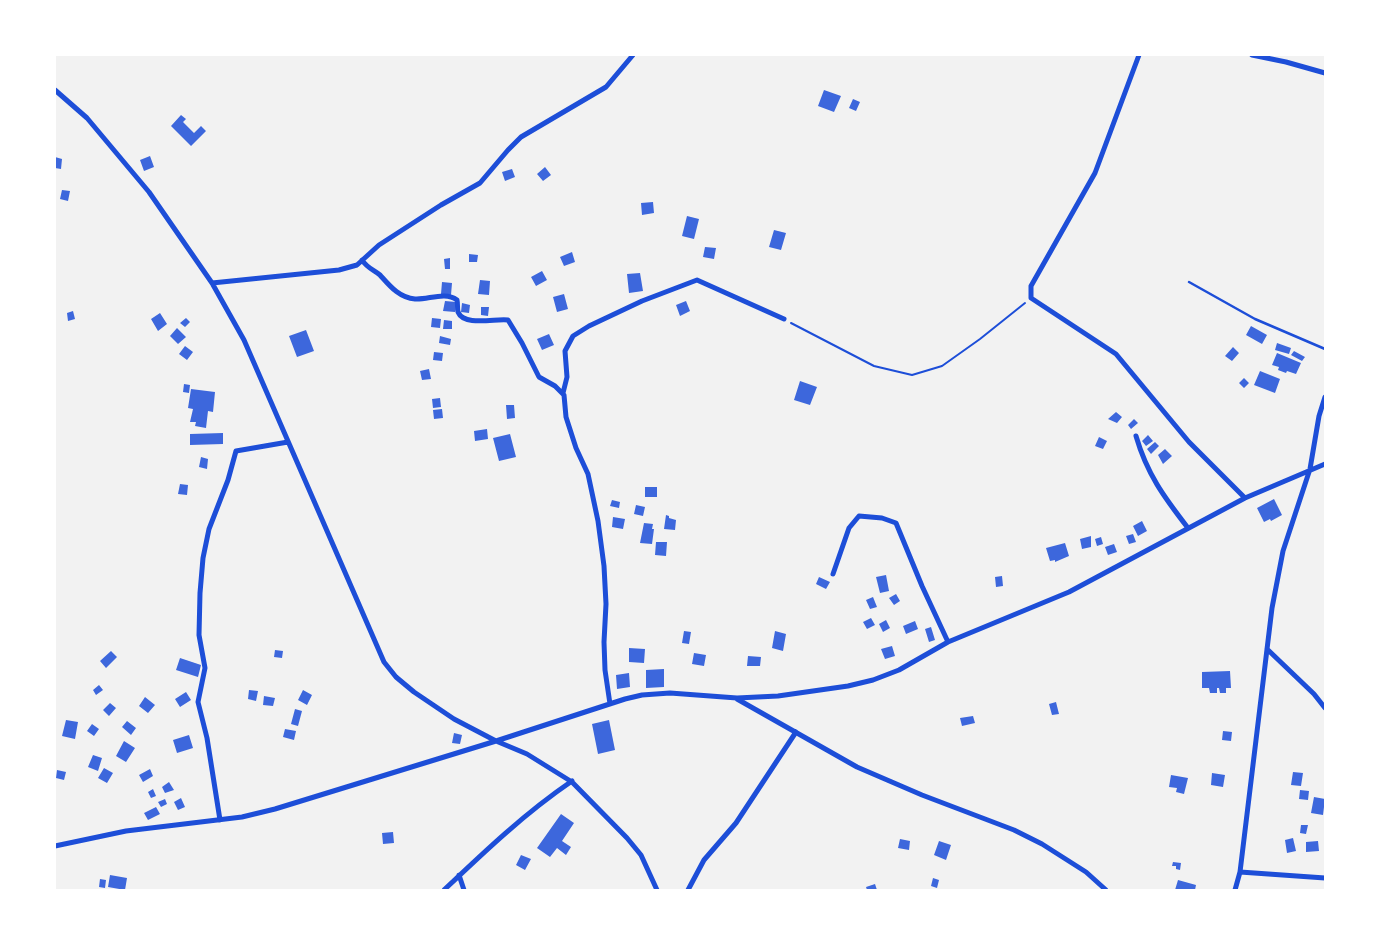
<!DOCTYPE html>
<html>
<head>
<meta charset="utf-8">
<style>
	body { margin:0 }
	#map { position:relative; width:1380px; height:945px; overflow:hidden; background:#f2f2f2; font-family:"Titillium Web",sans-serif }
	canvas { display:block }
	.frame { position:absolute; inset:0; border:56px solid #fff; pointer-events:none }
</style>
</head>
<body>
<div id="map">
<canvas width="1380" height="945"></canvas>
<div class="frame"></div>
</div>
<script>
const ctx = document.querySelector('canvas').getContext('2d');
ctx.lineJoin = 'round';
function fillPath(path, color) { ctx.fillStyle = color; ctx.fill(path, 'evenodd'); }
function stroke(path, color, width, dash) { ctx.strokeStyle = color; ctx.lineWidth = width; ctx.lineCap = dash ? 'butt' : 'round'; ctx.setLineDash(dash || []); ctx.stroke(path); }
const building = new Path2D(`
	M 824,90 L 841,96 L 834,112 L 818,106 Z
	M 853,99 L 860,102 L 856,111 L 849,108 Z
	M 181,115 L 186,119 L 183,122 L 194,133 L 201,126 L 206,131 L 191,146 L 171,126 Z
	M 150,156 L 154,167 L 144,171 L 140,160 Z
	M 55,157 L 62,159 L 61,169 L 55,168 Z
	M 545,167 L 551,175 L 543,181 L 537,174 Z
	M 512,169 L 515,177 L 505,181 L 502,172 Z
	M 62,190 L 70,191 L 68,201 L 60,199 Z
	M 653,202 L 654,213 L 642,215 L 641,203 Z
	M 687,216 L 699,219 L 694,239 L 682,236 Z
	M 774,230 L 786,233 L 781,250 L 769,247 Z
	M 705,247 L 716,248 L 714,259 L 703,257 Z
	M 572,252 L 575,262 L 564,266 L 560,257 Z
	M 469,254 L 478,255 L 477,262 L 469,262 Z
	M 450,258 L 450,269 L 445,269 L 444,259 Z
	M 542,271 L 547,280 L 536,286 L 531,277 Z
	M 640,273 L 643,291 L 629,293 L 627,274 Z
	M 480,280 L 490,281 L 489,295 L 478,294 Z
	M 442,282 L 452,283 L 451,295 L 441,294 Z
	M 564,294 L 568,309 L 557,312 L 553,297 Z
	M 445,301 L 456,302 L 455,312 L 443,311 Z
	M 686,301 L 690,311 L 680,316 L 676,305 Z
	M 462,303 L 470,305 L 469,313 L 461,312 Z
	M 481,307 L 489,307 L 488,316 L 481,315 Z
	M 73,311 L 75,319 L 68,321 L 67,313 Z
	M 160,313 L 167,324 L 158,331 L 151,319 Z
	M 186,318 L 190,322 L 185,327 L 180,323 Z
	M 432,318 L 441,319 L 440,328 L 431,327 Z
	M 444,320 L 452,321 L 452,329 L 443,329 Z
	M 1251,326 L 1267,335 L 1262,344 L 1246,335 Z
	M 177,328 L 186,337 L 178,344 L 170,336 Z
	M 306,330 L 314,351 L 297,357 L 289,336 Z
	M 549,334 L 554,345 L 542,350 L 537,339 Z
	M 440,336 L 451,339 L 450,345 L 439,343 Z
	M 1277,343 L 1291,348 L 1289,354 L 1275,350 Z
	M 185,346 L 193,352 L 187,360 L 179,354 Z
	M 1233,347 L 1239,353 L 1232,361 L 1225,356 Z
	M 1294,351 L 1305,357 L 1302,361 L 1291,355 Z
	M 434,352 L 443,353 L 442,361 L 433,360 Z
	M 1277,353 L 1301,363 L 1296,374 L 1287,371 L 1286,373 L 1278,370 L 1279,367 L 1272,365 Z
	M 429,369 L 431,379 L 422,380 L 420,371 Z
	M 1260,371 L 1280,379 L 1275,393 L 1254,385 Z
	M 1244,378 L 1249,383 L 1244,388 L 1239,383 Z
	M 800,381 L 817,387 L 810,405 L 794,400 Z
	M 184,384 L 190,385 L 189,393 L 183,392 Z
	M 191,389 L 215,392 L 213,412 L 208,411 L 206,428 L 195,426 L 196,422 L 190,422 L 193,409 L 188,408 Z
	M 440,398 L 441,407 L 433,408 L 432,399 Z
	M 506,405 L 514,405 L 515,418 L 507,419 Z
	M 442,409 L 443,418 L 434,419 L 433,410 Z
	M 1116,412 L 1122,417 L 1117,423 L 1108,419 Z
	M 1134,419 L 1138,423 L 1131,429 L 1128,425 Z
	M 487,429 L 488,439 L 475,441 L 474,431 Z
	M 223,433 L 223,444 L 190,445 L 190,434 Z
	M 510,434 L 516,457 L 499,461 L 493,438 Z
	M 1148,435 L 1153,441 L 1146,446 L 1142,441 Z
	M 1099,437 L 1107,441 L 1103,449 L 1095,446 Z
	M 1155,442 L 1159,446 L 1151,454 L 1147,449 Z
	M 1165,449 L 1172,456 L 1163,464 L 1158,455 Z
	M 201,457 L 208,459 L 207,469 L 199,467 Z
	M 180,484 L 188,485 L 187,495 L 178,494 Z
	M 645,487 L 657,487 L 657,497 L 645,497 Z
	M 1274,499 L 1282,515 L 1271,521 L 1270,519 L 1264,522 L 1257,508 Z
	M 612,500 L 620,502 L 619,508 L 610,506 Z
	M 636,505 L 645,507 L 643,516 L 634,514 Z
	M 666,515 L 669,516 L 669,518 L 676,520 L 675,530 L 664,529 Z
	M 613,517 L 625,519 L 623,529 L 612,527 Z
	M 1142,521 L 1147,531 L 1138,536 L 1133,526 Z
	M 644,523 L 653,524 L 652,529 L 654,529 L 652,544 L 640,543 Z
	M 1133,534 L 1136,542 L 1129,544 L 1126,536 Z
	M 1091,536 L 1091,547 L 1082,549 L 1080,539 Z
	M 1101,537 L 1103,544 L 1097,546 L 1095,539 Z
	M 656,542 L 667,542 L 666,556 L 655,555 Z
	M 1065,543 L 1069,556 L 1055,562 L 1055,560 L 1050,561 L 1046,548 Z
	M 1114,544 L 1117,552 L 1108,555 L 1105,547 Z
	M 886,575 L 889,591 L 880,593 L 876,577 Z
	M 1002,576 L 1003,586 L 996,587 L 995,577 Z
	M 819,577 L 830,582 L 826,589 L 816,584 Z
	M 896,594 L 900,601 L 894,605 L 889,598 Z
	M 873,597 L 877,607 L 870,609 L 866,600 Z
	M 871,618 L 875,625 L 867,629 L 863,622 Z
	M 886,620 L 890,628 L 883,632 L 879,624 Z
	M 915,621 L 918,629 L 906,634 L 903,626 Z
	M 931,627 L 935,640 L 929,642 L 925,629 Z
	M 684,631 L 691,632 L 689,644 L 682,643 Z
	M 775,631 L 786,634 L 783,651 L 772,648 Z
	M 892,646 L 895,656 L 885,659 L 881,649 Z
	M 629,648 L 645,649 L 644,663 L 629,662 Z
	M 275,650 L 283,651 L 282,658 L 274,657 Z
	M 111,651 L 117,657 L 106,668 L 100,661 Z
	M 694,653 L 706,655 L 704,666 L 692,664 Z
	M 748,656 L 761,657 L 760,666 L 747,666 Z
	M 180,658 L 201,665 L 198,677 L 176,670 Z
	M 664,669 L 664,687 L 646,688 L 646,670 Z
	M 1230,671 L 1231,688 L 1226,688 L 1226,693 L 1220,693 L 1219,688 L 1217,688 L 1217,693 L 1210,693 L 1209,688 L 1202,688 L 1202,672 Z
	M 629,673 L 630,687 L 617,689 L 616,675 Z
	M 99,685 L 103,690 L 96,695 L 93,690 Z
	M 249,690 L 258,691 L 256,701 L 248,699 Z
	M 303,690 L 312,695 L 307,705 L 298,700 Z
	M 186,692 L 191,700 L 180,707 L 175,699 Z
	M 264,696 L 275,698 L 273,706 L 263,705 Z
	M 145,697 L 155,705 L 148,713 L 139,706 Z
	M 1056,702 L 1059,714 L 1052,715 L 1049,704 Z
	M 110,703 L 116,708 L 109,716 L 103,710 Z
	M 295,709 L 302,711 L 298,726 L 291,724 Z
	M 973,716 L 975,723 L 962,726 L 960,718 Z
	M 66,720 L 78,722 L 75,739 L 62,736 Z
	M 609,720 L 615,750 L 598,754 L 592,724 Z
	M 127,721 L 136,728 L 131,735 L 122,727 Z
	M 92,724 L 99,729 L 94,736 L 87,731 Z
	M 285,729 L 296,731 L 294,740 L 283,737 Z
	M 1223,731 L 1232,732 L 1231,741 L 1222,740 Z
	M 454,733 L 462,735 L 460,744 L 452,743 Z
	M 189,735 L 193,748 L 177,753 L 173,740 Z
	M 124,741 L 135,748 L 126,762 L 116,756 Z
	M 93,755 L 102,758 L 98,771 L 88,767 Z
	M 104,768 L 113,773 L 107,783 L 98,778 Z
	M 150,769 L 153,776 L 143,782 L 139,775 Z
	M 57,770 L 66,772 L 64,780 L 56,778 Z
	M 1293,772 L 1303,773 L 1301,786 L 1291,785 Z
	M 1212,773 L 1225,775 L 1223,787 L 1211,785 Z
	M 1171,775 L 1188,778 L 1184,794 L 1176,792 L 1177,788 L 1169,787 Z
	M 169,782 L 174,790 L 165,793 L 162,787 Z
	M 153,789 L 156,796 L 151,798 L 148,792 Z
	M 1300,790 L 1309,791 L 1308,800 L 1299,799 Z
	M 1314,797 L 1325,799 L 1323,815 L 1311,813 Z
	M 181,798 L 185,807 L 178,810 L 174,802 Z
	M 165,799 L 167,804 L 161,807 L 158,802 Z
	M 156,807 L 160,814 L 148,820 L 144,813 Z
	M 561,814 L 574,823 L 562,841 L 571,847 L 566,855 L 557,848 L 550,857 L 537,848 Z
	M 1301,825 L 1308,825 L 1306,834 L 1300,833 Z
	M 393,832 L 394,843 L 383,844 L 382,833 Z
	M 1293,838 L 1296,851 L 1287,853 L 1285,840 Z
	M 900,839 L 910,841 L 909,850 L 898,848 Z
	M 939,841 L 951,845 L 946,860 L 934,855 Z
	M 1318,841 L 1319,851 L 1306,852 L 1306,842 Z
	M 521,855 L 531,859 L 525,870 L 516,865 Z
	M 1173,862 L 1181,863 L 1180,870 L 1176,869 L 1176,866 L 1172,866 Z
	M 110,875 L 127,878 L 125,890 L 108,887 Z
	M 933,878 L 939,880 L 937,888 L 931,886 Z
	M 100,879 L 106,880 L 105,888 L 99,887 Z
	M 1178,880 L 1196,885 L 1195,890 L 1175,890 Z
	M 875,884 L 877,890 L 867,890 L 866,887 Z`);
const path = new Path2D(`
	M 791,323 L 874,366 L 912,375 L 942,366 L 980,339 L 1025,303`);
const service = new Path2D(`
	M 1189,282 L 1255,319 L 1325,349`);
const minor = new Path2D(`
	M 1139,55 L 1095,173 L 1031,286 L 1031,298 L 1116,354 L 1189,442 L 1245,498
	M 1252,55 L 1286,62 L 1325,73
	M 55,90 L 87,118 L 149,192 L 212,283 L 244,340 L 384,662 L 396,677 L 414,692 L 454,719 L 496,741 L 527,754 L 572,782 L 627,838 L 641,855 L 657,890
	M 362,260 C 367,268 374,270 380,275 C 389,285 399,298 415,299 C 428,300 445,291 457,300 C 458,304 457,308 458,312 C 464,327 497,318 508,320 L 522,343 L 539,377 L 555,386 L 564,395 L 566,417 L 576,448 L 588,474 L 598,521 L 604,566 L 606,604 L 604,642 L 605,670 L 610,704
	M 212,283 L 339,270 L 357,265 L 379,245 L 441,205 L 480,183 L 508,150 L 521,137 L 606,87 L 633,55
	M 563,393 L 567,377 L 565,351 L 573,336 L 589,326 L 642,301 L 697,280 L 784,319
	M 1136,436 C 1147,474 1164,497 1188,528
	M 833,574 L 849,528 L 859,516 L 882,518 L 896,523 L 922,586 L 948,642
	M 1267,649 L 1314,694 L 1325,708
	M 737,699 L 857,767 L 922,795 L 1014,830 L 1042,844 L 1086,872 L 1106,890
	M 220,820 L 207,738 L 198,702 L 205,668 L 199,635 L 200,593 L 203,558 L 209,529 L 228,480 L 236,451 L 288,442
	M 55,846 L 126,831 L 242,817 L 275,809 L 496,741 L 625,699 L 642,695 L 670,693 L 737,698 L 778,696 L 848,686 L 873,680 L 899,670 L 948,642 L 1069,592 L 1245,498 L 1325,464
	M 1240,872 L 1325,878
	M 459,875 L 464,890
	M 444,890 C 484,852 525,813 572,781
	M 688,890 L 704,860 L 736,823 L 796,732
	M 1235,890 L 1240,872 L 1272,608 L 1283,551 L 1310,469 L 1319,416 L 1325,397`);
fillPath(building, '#3d67dc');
stroke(path, '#1d4ed8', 2);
stroke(service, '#1d4ed8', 2.5);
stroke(minor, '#1d4ed8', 5);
</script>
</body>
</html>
